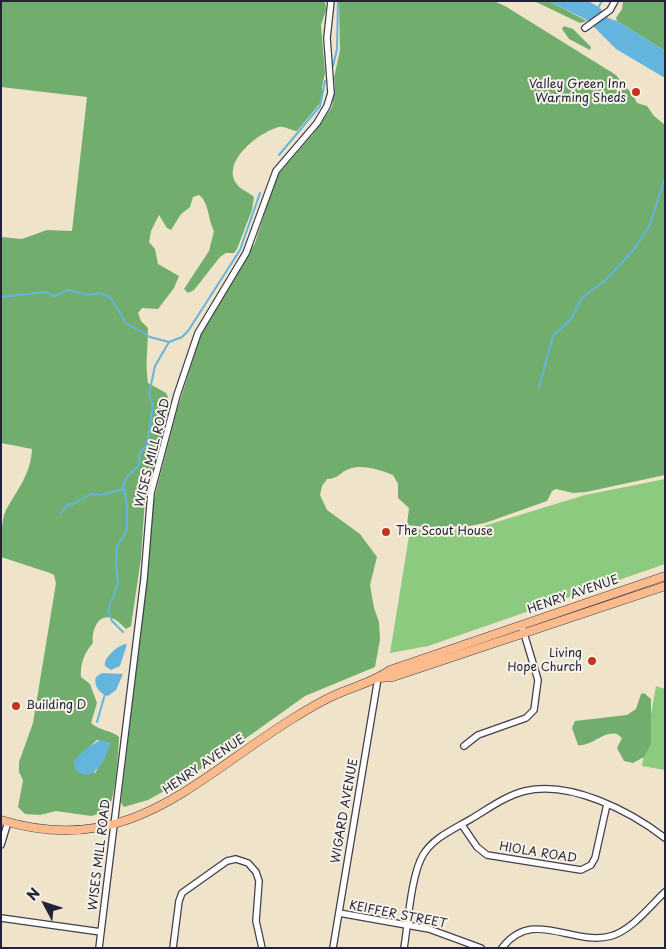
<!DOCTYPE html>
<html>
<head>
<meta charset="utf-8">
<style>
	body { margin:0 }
	#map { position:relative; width:666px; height:949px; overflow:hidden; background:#efe4c9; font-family:"Playpen Sans",sans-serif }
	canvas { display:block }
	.frame { position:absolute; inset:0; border:2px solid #22223b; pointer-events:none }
	.north { position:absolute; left:20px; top:879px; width:50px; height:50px; -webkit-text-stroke:4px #f7f3e8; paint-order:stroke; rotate:310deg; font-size:14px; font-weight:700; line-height:20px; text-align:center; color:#22223b }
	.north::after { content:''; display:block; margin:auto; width:18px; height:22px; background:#22223b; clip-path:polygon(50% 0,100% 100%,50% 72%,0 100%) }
</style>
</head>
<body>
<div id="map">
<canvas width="666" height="949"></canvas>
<div class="frame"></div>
<div class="north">N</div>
</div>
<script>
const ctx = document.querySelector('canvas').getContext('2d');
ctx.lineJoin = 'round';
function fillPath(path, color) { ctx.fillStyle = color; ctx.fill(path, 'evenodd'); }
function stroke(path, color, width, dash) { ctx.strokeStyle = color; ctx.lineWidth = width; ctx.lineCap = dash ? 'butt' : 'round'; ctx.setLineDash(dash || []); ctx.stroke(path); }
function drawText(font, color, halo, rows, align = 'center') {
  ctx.font = font + ' "Playpen Sans",sans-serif'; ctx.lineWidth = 4; ctx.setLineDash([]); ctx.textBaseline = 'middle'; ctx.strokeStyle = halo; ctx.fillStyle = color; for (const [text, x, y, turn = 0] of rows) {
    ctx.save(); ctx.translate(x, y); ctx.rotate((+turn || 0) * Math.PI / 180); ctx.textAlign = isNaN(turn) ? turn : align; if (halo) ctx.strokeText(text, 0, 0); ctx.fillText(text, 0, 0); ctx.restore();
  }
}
const green = new Path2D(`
	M 665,479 L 665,564 L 428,646 L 390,653 L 410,530 L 477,528 L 585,495 Z
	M 656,686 L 665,689 L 665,770 L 642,766 Z`);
const forest = new Path2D(`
	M 1,1 L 325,1 L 326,10 L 321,25 L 325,73 L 322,87 L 322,101 L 297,131 C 290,131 286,126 279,127 C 259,132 222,161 236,183 C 241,191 248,191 254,197 L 252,210 L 237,249 L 234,253 L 226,253 L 220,257 L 194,290 L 188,293 L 184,289 L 209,251 L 214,231 C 208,220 209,202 199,195 L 193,197 L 190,207 L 181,214 L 171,230 L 167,228 L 159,215 L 151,231 L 149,242 L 155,249 L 158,264 L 179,276 L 174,288 L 158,309 L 142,308 L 138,313 L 141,321 L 148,328 C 148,346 145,365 148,383 L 166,393 L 168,397 L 161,444 L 145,498 L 141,558 L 131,626 L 126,629 C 123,626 118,621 114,619 C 98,611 91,632 93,643 C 84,653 80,664 81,677 L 90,684 L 97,703 L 91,723 C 99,731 112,730 119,737 C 118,753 116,802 106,812 L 91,816 L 56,811 L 40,815 L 25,814 L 18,807 L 23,780 L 19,772 L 19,762 L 33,723 L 56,583 L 54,575 L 50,573 L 1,557 C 1,546 1,519 6,510 C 17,490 31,474 32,449 L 1,443 L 1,237 L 22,239 L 47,230 L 72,231 L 87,97 L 1,87 ZM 97,740 L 110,743 L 104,759 L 95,773 L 74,761 Z
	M 339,1 L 494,1 L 505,6 L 616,75 C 622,83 634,94 637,103 L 647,106 L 654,116 L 665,125 L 665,475 L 586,492 L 573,493 L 556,489 L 552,491 L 547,501 L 485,523 L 469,526 L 427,527 L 407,525 L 409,508 L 398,498 L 398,484 L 393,475 C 379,470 363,464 349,469 C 340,472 338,479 327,479 L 322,486 L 320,495 L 327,510 L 360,534 L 377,557 L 370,585 L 374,608 L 379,622 L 380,639 L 375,667 L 305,696 L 221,756 L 175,785 L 148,800 L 124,807 L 121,803 L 122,792 L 148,572 L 152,507 L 177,410 L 202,331 L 255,243 L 276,177 L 314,133 L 332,107 L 335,86 L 334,78 L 340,50 Z
	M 534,1 L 549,1 L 587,21 L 580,23 Z
	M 623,1 L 665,1 L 665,51 L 617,21 L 616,18 L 622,9 Z
	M 564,26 L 573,29 L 591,47 L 590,50 L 569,39 L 562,29 Z
	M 644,693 L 651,699 L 651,744 L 644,757 L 633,763 L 624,761 L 617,748 L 622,738 L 617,734 C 602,731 592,747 578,745 L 572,728 L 575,721 L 627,715 L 636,709 L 641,694 Z`);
const water = new Path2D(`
	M 549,1 L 588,1 L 599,7 L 608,18 L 617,21 L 665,51 L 665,78 L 616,49 L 587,20 Z
	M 127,644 L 120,666 L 111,670 L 105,666 C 103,658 119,644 127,644 Z
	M 102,673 L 123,674 L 116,690 L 108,696 C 100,694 93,685 96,677 Z
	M 100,740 L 110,743 C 107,759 91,788 75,768 L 74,761 L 84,750 Z`);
const stream = new Path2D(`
	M 598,8 L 602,1
	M 333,66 L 337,49 L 338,1
	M 279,155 L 320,106 L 325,81
	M 1,297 L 46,292 L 55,296 L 68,290 L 88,295 L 100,293 L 110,297 L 126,323 L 150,337 L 169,342 L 182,337 L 188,331 L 240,250 L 260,193
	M 539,387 L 553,336 L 571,319 L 582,298 L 608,278 L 635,248 L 649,227 L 665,178
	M 61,513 L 67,505 L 73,504 L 91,494 L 101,495 L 124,489
	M 123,632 L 112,621 L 108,610 L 118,584 L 116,564 L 117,546 L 126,532 L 127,526 L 127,504 L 123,486 L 127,477 L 139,465 L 140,452 L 147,445 L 153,405 L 149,394 L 155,366 L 169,342
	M 97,722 L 105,694`);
const minor = new Path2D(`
	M 585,28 L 610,10 L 615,1
	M 464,746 L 478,735 L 526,718 L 534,710 L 538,680 L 523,630
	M 462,825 L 477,847 L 487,855 L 581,870 L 591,865 L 595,858 L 607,804
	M 1,845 L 8,822
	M 339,913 L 429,929 L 481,948
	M 1,918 L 101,932
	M 99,948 L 144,579 L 151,493 L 177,395 L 198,333 L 246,253 L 276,171 L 317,123 L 327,106 L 331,93 L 327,38 L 331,1
	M 173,948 L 179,901 L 182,893 L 227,861 L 236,859 L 248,863 L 256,872 L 259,881 L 256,921 L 262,948
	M 333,948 L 378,678
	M 404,948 C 408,924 411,875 423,855 C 433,838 454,829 471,819 C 488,809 505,796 525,791 C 570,780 630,811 665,838
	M 502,948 C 533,907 573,947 611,936 C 632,930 650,906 665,892`);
const major = new Path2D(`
	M 380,678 L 393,677 L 665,586
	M 1,820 C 128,859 194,780 292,719 C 308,709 324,699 342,692 C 359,685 375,681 390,670 L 665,576`);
const markers = [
	[636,92,5,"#c8321e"],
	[386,532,5,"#c8321e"],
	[592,661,5,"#c8321e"],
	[16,706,5,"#c8321e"]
];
const poiNames = [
	["Valley Green Inn",626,85],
	["Warming Sheds",626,99],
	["The Scout House",396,532,"left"],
	["Living",582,654],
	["Hope Church",582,668],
	["Building D",26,706,"left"]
];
const streetNames = [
	["WISES MILL ROAD",153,453,-76],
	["HENRY AVENUE",573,595,-19],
	["HENRY AVENUE",204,765,-34],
	["WIGARD AVENUE",345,811,-80],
	["HIOLA ROAD",538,853,9],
	["WISES MILL ROAD",100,855,-83],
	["KEIFFER STREET",398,915,11]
];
fillPath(green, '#8cca80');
fillPath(forest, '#71ae6e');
fillPath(water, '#63b5de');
stroke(stream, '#63b5de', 2);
stroke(minor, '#413f50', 8);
stroke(major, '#413f50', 9);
stroke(minor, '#fff', 5.5);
stroke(major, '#fbbb8c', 8);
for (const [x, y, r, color] of markers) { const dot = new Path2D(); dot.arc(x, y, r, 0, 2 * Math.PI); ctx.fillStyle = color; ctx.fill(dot); stroke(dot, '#f7f3e8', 2); }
drawText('12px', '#22223b', '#f7f3e8', poiNames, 'right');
drawText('12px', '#22223b', '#f7f3e8', streetNames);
</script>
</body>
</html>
